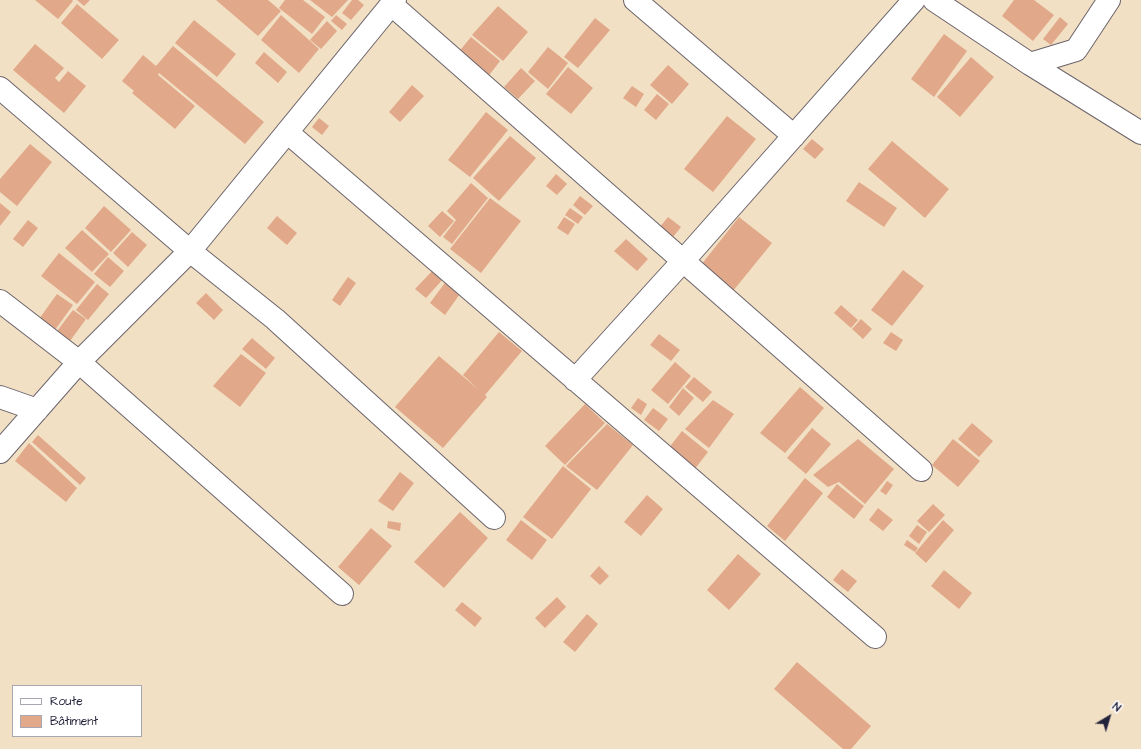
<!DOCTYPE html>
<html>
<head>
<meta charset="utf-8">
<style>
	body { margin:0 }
	#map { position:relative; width:1141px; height:749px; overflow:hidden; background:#f2e0c4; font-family:"Architects Daughter",sans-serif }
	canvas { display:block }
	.legend { position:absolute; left:12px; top:685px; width:130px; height:52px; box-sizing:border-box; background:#fff; border:1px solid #a7a7b1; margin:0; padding:5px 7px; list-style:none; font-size:12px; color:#22223b }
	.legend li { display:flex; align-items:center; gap:8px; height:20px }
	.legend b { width:20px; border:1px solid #a7a7b1 }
	.north { position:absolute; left:1089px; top:697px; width:40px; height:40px; -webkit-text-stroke:3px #fff; paint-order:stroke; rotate:38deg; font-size:11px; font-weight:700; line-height:16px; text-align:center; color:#22223b }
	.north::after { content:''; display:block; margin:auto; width:14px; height:18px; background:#22223b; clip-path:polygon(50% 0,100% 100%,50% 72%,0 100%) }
</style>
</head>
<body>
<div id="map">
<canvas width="1141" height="749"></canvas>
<ul class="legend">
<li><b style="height:5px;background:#fff"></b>Route</li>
<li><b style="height:11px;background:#e1a889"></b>Bâtiment</li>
</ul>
<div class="north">N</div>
</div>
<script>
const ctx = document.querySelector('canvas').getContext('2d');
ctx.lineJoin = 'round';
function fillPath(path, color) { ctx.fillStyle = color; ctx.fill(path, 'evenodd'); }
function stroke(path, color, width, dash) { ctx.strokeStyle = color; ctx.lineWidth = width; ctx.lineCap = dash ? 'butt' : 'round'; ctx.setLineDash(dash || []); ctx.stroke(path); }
const building = new Path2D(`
	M 35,0 L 72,0 L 73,1 L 58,19 Z
	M 77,0 L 90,0 L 84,6 Z
	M 216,0 L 268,0 L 281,11 L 258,36 Z
	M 285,0 L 303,0 L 325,17 L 312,34 L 279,8 Z
	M 310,0 L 348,0 L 332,17 Z
	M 352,0 L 358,0 L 364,5 L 351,20 L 342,13 Z
	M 1014,0 L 1034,0 L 1054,15 L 1033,41 L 1002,16 Z
	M 77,4 L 119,40 L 102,59 L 61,23 Z
	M 498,6 L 528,32 L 503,61 L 472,35 Z
	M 281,15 L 319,49 L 299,73 L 261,40 Z
	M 336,15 L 347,24 L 342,30 L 331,21 Z
	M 1060,17 L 1068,24 L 1051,45 L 1043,39 Z
	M 595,18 L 610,30 L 578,68 L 564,57 Z
	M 194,20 L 236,54 L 217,77 L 175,43 Z
	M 327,21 L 337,31 L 321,49 L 310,40 Z
	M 944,34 L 967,51 L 934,97 L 911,79 Z
	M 471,37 L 500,61 L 487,78 L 457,54 Z
	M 35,44 L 64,68 L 55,78 L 59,82 L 68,71 L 86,86 L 64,113 L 13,70 Z
	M 173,46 L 264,122 L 245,144 L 159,73 L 158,75 L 195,106 L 175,129 L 132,93 L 134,91 L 122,81 L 143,55 L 156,66 Z
	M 548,47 L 568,63 L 548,89 L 528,72 Z
	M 264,52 L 287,72 L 278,83 L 255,63 Z
	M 971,57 L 994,77 L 960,117 L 937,97 Z
	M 668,65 L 689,84 L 672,104 L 650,85 Z
	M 568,67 L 593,88 L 571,114 L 546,94 Z
	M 521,68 L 535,81 L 518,99 L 504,87 Z
	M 412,85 L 424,96 L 400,122 L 389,112 Z
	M 632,86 L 644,94 L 636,107 L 623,98 Z
	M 657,94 L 669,104 L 656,120 L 644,110 Z
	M 486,112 L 508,130 L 470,177 L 448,160 Z
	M 727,116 L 756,139 L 713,192 L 684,169 Z
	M 319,118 L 329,126 L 322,135 L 312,127 Z
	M 510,136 L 536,158 L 499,201 L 473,178 Z
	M 812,139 L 824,149 L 815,159 L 803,149 Z
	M 892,141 L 949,189 L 925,218 L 868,169 Z
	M 30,144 L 52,162 L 17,206 L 0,192 L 0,179 Z
	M 556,174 L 567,184 L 557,195 L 546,186 Z
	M 859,182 L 897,208 L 884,227 L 846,201 Z
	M 471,183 L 488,198 L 452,244 L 443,237 L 456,220 L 447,211 Z
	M 580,196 L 593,206 L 585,215 L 573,205 Z
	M 490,198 L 521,221 L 481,273 L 450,249 Z
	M 0,203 L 11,212 L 0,226 Z
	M 104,206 L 131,230 L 111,252 L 85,228 Z
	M 570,208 L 583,217 L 578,224 L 565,215 Z
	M 442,211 L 454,221 L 440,237 L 428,226 Z
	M 277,216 L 297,233 L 287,245 L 267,228 Z
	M 564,217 L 575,224 L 568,235 L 557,228 Z
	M 668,217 L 681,227 L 673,237 L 659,228 Z
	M 739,217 L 772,243 L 733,291 L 701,265 Z
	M 28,220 L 38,228 L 23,247 L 13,239 Z
	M 82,230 L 109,254 L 92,272 L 65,248 Z
	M 132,232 L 147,245 L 128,267 L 113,253 Z
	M 626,239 L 648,259 L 637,271 L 614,251 Z
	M 59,253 L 95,282 L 77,304 L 41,276 Z
	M 108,257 L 124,271 L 110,287 L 94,274 Z
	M 434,269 L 444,278 L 426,298 L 415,289 Z
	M 903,270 L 924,286 L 892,326 L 871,310 Z
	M 348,277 L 356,283 L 340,306 L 332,300 Z
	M 447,280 L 462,291 L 445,315 L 430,303 Z
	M 97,284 L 109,294 L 88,320 L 76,310 Z
	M 206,293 L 223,310 L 214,320 L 196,303 Z
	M 57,294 L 73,305 L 55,330 L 39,319 Z
	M 841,305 L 858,320 L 851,328 L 834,313 Z
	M 73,310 L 86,319 L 70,341 L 57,331 Z
	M 861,319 L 872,329 L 863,339 L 852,329 Z
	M 499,332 L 522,351 L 485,395 L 487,397 L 443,448 L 395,407 L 439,356 L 479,390 L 463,375 Z
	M 891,332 L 903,340 L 896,351 L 883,343 Z
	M 659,334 L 680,350 L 671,361 L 650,345 Z
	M 252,338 L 275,358 L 266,369 L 242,349 Z
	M 241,354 L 266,373 L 240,407 L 213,386 Z
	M 675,362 L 691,376 L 668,404 L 651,390 Z
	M 694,377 L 712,392 L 703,402 L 685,387 Z
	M 800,387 L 824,408 L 785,453 L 760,433 Z
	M 683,388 L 694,398 L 679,416 L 669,407 Z
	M 638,398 L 647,404 L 641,415 L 631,408 Z
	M 713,400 L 734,414 L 709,448 L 685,429 Z
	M 585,404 L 605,423 L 565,465 L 545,446 Z
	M 653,408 L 668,419 L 659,431 L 644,420 Z
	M 972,423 L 993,441 L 979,457 L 958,439 Z
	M 607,424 L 633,445 L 597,490 L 566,466 Z
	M 812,428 L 831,444 L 806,474 L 787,458 Z
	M 682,431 L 708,452 L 694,470 L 668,449 Z
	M 38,435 L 86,478 L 80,485 L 32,442 Z
	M 858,439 L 894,469 L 865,504 L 839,482 L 828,487 L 813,475 Z
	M 953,439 L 980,461 L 958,487 L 932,465 Z
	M 29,443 L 77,488 L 66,502 L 15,461 Z
	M 563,466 L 591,489 L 552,539 L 523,517 Z
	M 400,472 L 414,483 L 393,511 L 378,501 Z
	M 805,478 L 823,493 L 785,541 L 767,526 Z
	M 887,481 L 893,485 L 886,495 L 880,491 Z
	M 837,484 L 864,506 L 854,519 L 827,497 Z
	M 647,495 L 663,509 L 641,536 L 624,522 Z
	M 933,504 L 945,515 L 929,532 L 917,521 Z
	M 878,508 L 893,520 L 883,531 L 869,520 Z
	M 460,512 L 488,538 L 444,588 L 414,562 Z
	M 521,520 L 547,540 L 532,560 L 506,540 Z
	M 943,520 L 954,530 L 926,563 L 915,553 Z
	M 388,521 L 401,523 L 400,531 L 387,528 Z
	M 917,525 L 927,532 L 919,544 L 909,536 Z
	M 371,528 L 392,546 L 359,585 L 338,567 Z
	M 907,540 L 918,548 L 915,552 L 904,545 Z
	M 738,554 L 761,574 L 729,610 L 707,590 Z
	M 599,566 L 609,576 L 600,585 L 590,576 Z
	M 842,569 L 857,581 L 848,592 L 833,580 Z
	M 944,570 L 972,593 L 959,609 L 931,586 Z
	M 557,597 L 566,607 L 545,628 L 535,618 Z
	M 462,602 L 482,618 L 475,627 L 455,610 Z
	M 587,614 L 598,624 L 575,652 L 563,642 Z
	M 797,662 L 871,726 L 851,749 L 843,749 L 774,689 Z`);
const minor = new Path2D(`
	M 635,0 L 794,136
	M 934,0 L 1030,64 L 1076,50 L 1109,0
	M 392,5 L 921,470
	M 1030,64 L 1141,133
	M 0,88 L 190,251 L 275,319 L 494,518
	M 287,132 L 875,637
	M 0,301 L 79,362 L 190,251 L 395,0
	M 575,380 L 683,261 L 914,0
	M 0,397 L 37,410
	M 0,452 L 79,362 L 342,594`);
fillPath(building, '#e1a889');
stroke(minor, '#6b646b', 24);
stroke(minor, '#fff', 22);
</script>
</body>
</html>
